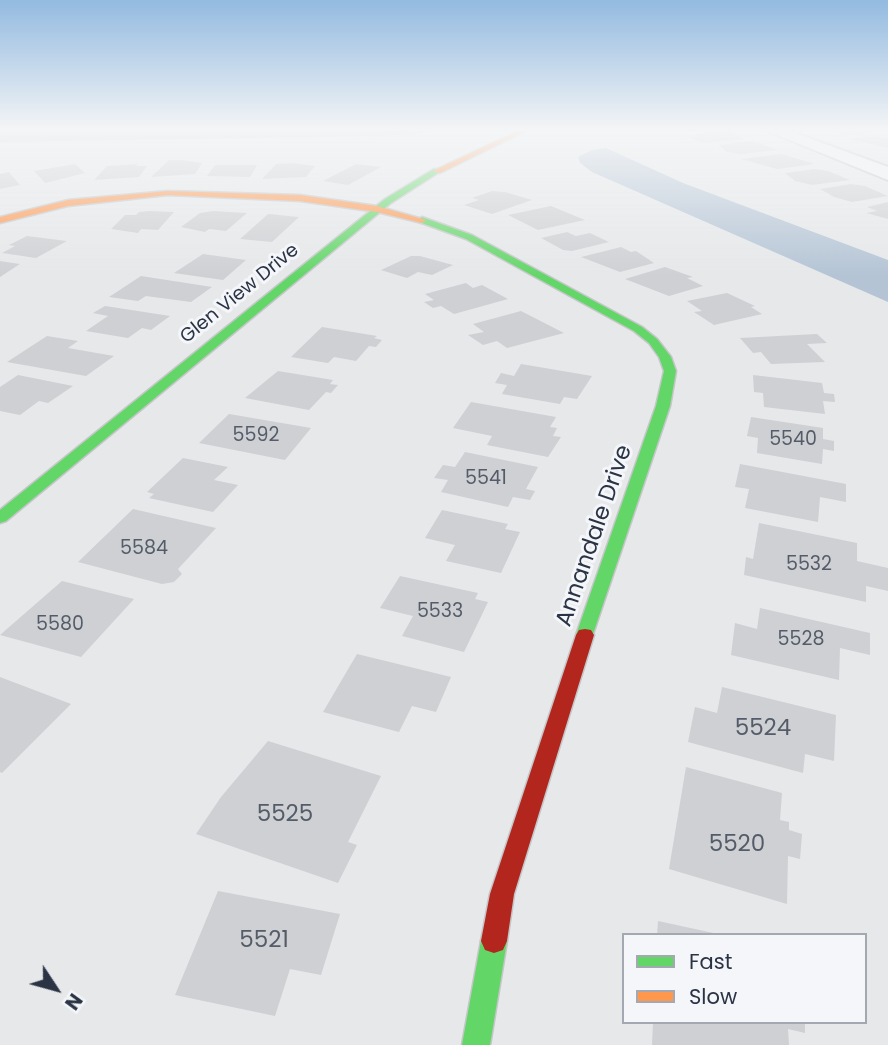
<!DOCTYPE html>
<style>
body{margin:0}
#map{position:relative;width:888px;height:1045px;overflow:hidden;background:#e6e8ea;font-family:Poppins,sans-serif}
canvas{display:block}
.legend{position:absolute;left:622px;top:933px;width:245px;height:91px;box-sizing:border-box;background:#f4f6f9;border:2px solid #a4a8b1;margin:0;padding:9px 12px;list-style:none;font-size:21px;color:#2b3445}
.legend li{display:flex;align-items:center;gap:14px;height:35px}
.legend b{width:35px;border:2px solid #a4a8b1}
.north{position:absolute;left:21px;top:954px;width:70px;height:70px;-webkit-text-stroke:5px #f4f6f9;paint-order:stroke;rotate:126deg;font-size:19px;font-weight:700;line-height:28px;text-align:center;color:#2b3445}
.north::after{content:'';display:block;margin:auto;width:24px;height:32px;background:#2b3445;clip-path:polygon(50% 0,100% 100%,50% 72%,0 100%)}
</style>
<div id="map">
<canvas width="888" height="1045"></canvas>
<ul class="legend">
<li><b style="height:9px;background:#63d668"></b>Fast</li>
<li><b style="height:9px;background:#ff974d"></b>Slow</li>
</ul>
<div class="north">N</div>
</div>
<script>
const context = document.querySelector('canvas').getContext('2d');
context.lineJoin = 'round';
function paint(path, color) {
  context.fillStyle = color;
  context.fill(path, 'evenodd');
}
function shape(rows) {
  const path = new Path2D();
  for (const r of rows) {
    path.moveTo(r[0], r[1]);
    for (let i = 2; i < r.length; i += 2) path.lineTo(r[i], r[i + 1]);
  }
  return path;
}
function stroke(path, color, width, dash) {
  context.strokeStyle = color;
  context.lineWidth = width;
  context.lineCap = dash ? 'butt' : 'round';
  context.setLineDash(dash || []);
  context.stroke(path);
}
function write(font, color, halo, rows, align = 'center') {
  context.font = font + ' Poppins,sans-serif';
  context.lineWidth = 6;
  context.setLineDash([]);
  context.textBaseline = 'middle';
  context.strokeStyle = halo;
  context.fillStyle = color;
  for (const [text, x, y, turn = 0] of rows) {
    context.save();
    context.translate(x, y);
    context.rotate((+turn || 0) * Math.PI / 180);
    context.textAlign = isNaN(turn) ? turn : align;
    if (halo) context.strokeText(text, 0, 0);
    context.fillText(text, 0, 0);
    context.restore();
  }
}
const water = shape([
 [0,130,435,130,419,134,383,136,0,142],
 [606,148,683,183,888,260,888,302,592,172,580,163,578,157,592,150]
]);
const building = shape([
 [717,130,728,130,745,139,703,143,686,136],
 [831,130,868,130,875,132,848,136],
 [873,136,888,138,888,148,848,139],
 [748,141,760,143,778,150,741,154,727,152,719,145],
 [782,154,815,164,777,169,741,159],
 [169,160,182,160,202,163,195,174,151,177],
 [292,163,315,166,306,177,262,179,276,164],
 [75,164,85,173,45,183,34,171],
 [138,164,136,166,147,166,139,177,94,180,107,166],
 [356,164,381,167,348,185,323,181],
 [215,165,257,165,250,177,207,176],
 [815,169,828,171,850,180,812,185,795,181,785,173],
 [9,172,20,185,0,189,0,174],
 [851,184,865,186,888,196,852,202,834,197,820,189],
 [492,191,505,192,532,200,492,214,464,205,479,200,472,198],
 [888,202,888,219,866,213,877,211,867,207],
 [551,206,585,220,538,230,508,215],
 [213,211,247,213,226,231,209,229,205,232,181,227,200,213],
 [139,212,149,211,174,212,158,230,141,229,138,233,111,229,125,215,136,215],
 [268,214,299,217,272,242,240,239],
 [567,232,576,236,590,233,609,242,572,251,563,250,541,238],
 [27,236,67,241,36,258,2,253,15,246,9,245],
 [621,247,631,252,636,251,654,263,620,272,581,257],
 [203,254,246,260,223,280,174,273],
 [411,256,420,256,453,265,432,275,418,272,407,278,381,270],
 [0,261,20,264,0,277],
 [665,267,693,277,687,278,703,286,669,296,625,279],
 [141,276,212,287,191,302,146,296,138,301,109,297],
 [466,283,473,288,482,285,508,299,454,314,441,306,433,308,424,302,434,300,425,294],
 [727,293,755,306,751,307,762,314,714,325,694,312,702,311,687,301],
 [105,306,170,316,151,330,142,328,128,338,86,331,108,316,93,313],
 [521,311,564,333,507,348,497,341,483,345,468,335,484,332,473,324],
 [322,327,377,336,374,338,382,340,376,347,369,346,356,361,334,357,328,363,291,357],
 [817,334,827,343,807,344,825,362,771,364,761,352,753,353,740,338],
 [47,336,78,341,68,348,114,356,86,376,7,362],
 [521,364,592,376,577,399,564,397,560,404,502,394,507,385,495,383,501,373,514,376],
 [278,371,333,380,330,384,338,385,331,393,326,392,309,410,245,398],
 [18,375,73,386,48,403,39,401,20,415,0,411,0,387],
 [753,375,822,383,824,393,834,394,835,402,823,401,825,414,764,407,763,393,754,392],
 [471,402,556,417,550,427,557,428,553,436,561,437,548,457,487,445,492,436,453,428],
 [229,414,311,428,285,460,199,443],
 [751,417,823,428,823,439,834,441,834,451,823,449,822,464,757,453,758,438,747,436],
 [465,452,538,467,526,489,535,491,530,500,513,497,508,507,441,492,448,480,434,478,443,465,455,467],
 [183,458,228,467,214,480,238,485,213,512,149,498,154,494,147,492],
 [740,464,846,484,846,502,820,497,818,522,745,508,749,489,735,487],
 [133,509,216,528,178,569,182,574,174,582,162,584,78,562],
 [442,510,508,524,505,529,520,532,501,573,446,561,455,545,425,538],
 [759,523,857,543,857,561,888,568,888,591,866,586,866,602,744,575,746,557,753,559],
 [400,576,478,593,475,599,488,602,464,652,402,636,413,616,380,608],
 [62,581,134,599,81,657,0,635],
 [760,608,870,633,870,655,840,648,839,680,731,655,735,623,757,629],
 [357,654,451,677,436,712,412,706,399,732,323,712],
 [0,677,71,704,2,773,0,772],
 [722,687,836,715,834,761,805,754,803,773,688,742,695,707,717,713],
 [268,741,381,776,348,842,357,845,338,883,196,834,221,797],
 [686,767,782,793,780,820,789,822,789,830,802,834,800,859,788,856,787,904,669,869],
 [218,891,340,914,321,975,290,969,275,1016,175,995],
 [658,921,718,934,717,935,657,935],
 [653,1022,805,1022,805,1033,788,1029,789,1045,652,1045]
]);
const street = shape([
 [765,130,787,130,888,167,888,180,765,130]
]);
const fast = shape([
 [434,169,441,171,391,203,6,521,0,523,0,510,385,199,434,169],
 [422,217,472,235,642,327,657,339,671,357,676,371,670,406,591,640,585,641,579,640,576,635,656,406,664,371,659,357,649,343,634,331,466,239,419,222,418,220,422,217],
 [494,929,503,932,507,941,490,1045,462,1045,481,941,485,932,494,929]
]);
const slow = shape([
 [520,130,528,130,440,173,433,171,520,130],
 [168,191,300,195,377,206,426,220,422,223,377,212,300,201,168,195,68,206,0,223,0,217,68,200,168,191]
]);
const jam = shape([
 [585,629,591,630,594,635,514,894,507,941,503,950,494,953,485,950,481,941,490,894,576,635,579,630,585,629]
]);
const farStreetnames = [
 ["Glen View Drive",240,294,-39]
];
const numberNames = [
 ["5592",256,436],
 ["5540",793,440],
 ["5541",486,479],
 ["5584",144,549],
 ["5532",809,565],
 ["5533",440,612],
 ["5580",60,625],
 ["5528",801,640]
];
const streetNames = [
 ["Annandale Drive",595,536,-71]
];
const nearNumbernames = [
 ["5524",763,729],
 ["5525",285,815],
 ["5520",737,845],
 ["5521",264,941]
];
paint(water, '#b4c4d5');
paint(building, '#ced0d3');
stroke(street, '#c4c6c8', 4);
stroke(fast, '#c4c6c8', 3);
stroke(slow, '#c4c6c8', 3);
stroke(jam, '#c4c6c8', 3);
paint(street, '#f5f6f7');
paint(fast, '#63d668');
paint(slow, '#ff974d');
paint(jam, '#b3261e');
const sky = context.createLinearGradient(0, 0, 0, 276);
sky.addColorStop(0, '#93bae0');
sky.addColorStop(0.47, '#f4f5f6');
sky.addColorStop(1, '#f4f5f600');
context.fillStyle = sky;
context.fillRect(0, 0, 888, 276);
write('19px', '#2b3445', '#f4f6f9', farStreetnames);
write('19px', '#545c69', null, numberNames);
write('23px', '#2b3445', '#f4f6f9', streetNames);
write('23px', '#545c69', null, nearNumbernames);
</script>
